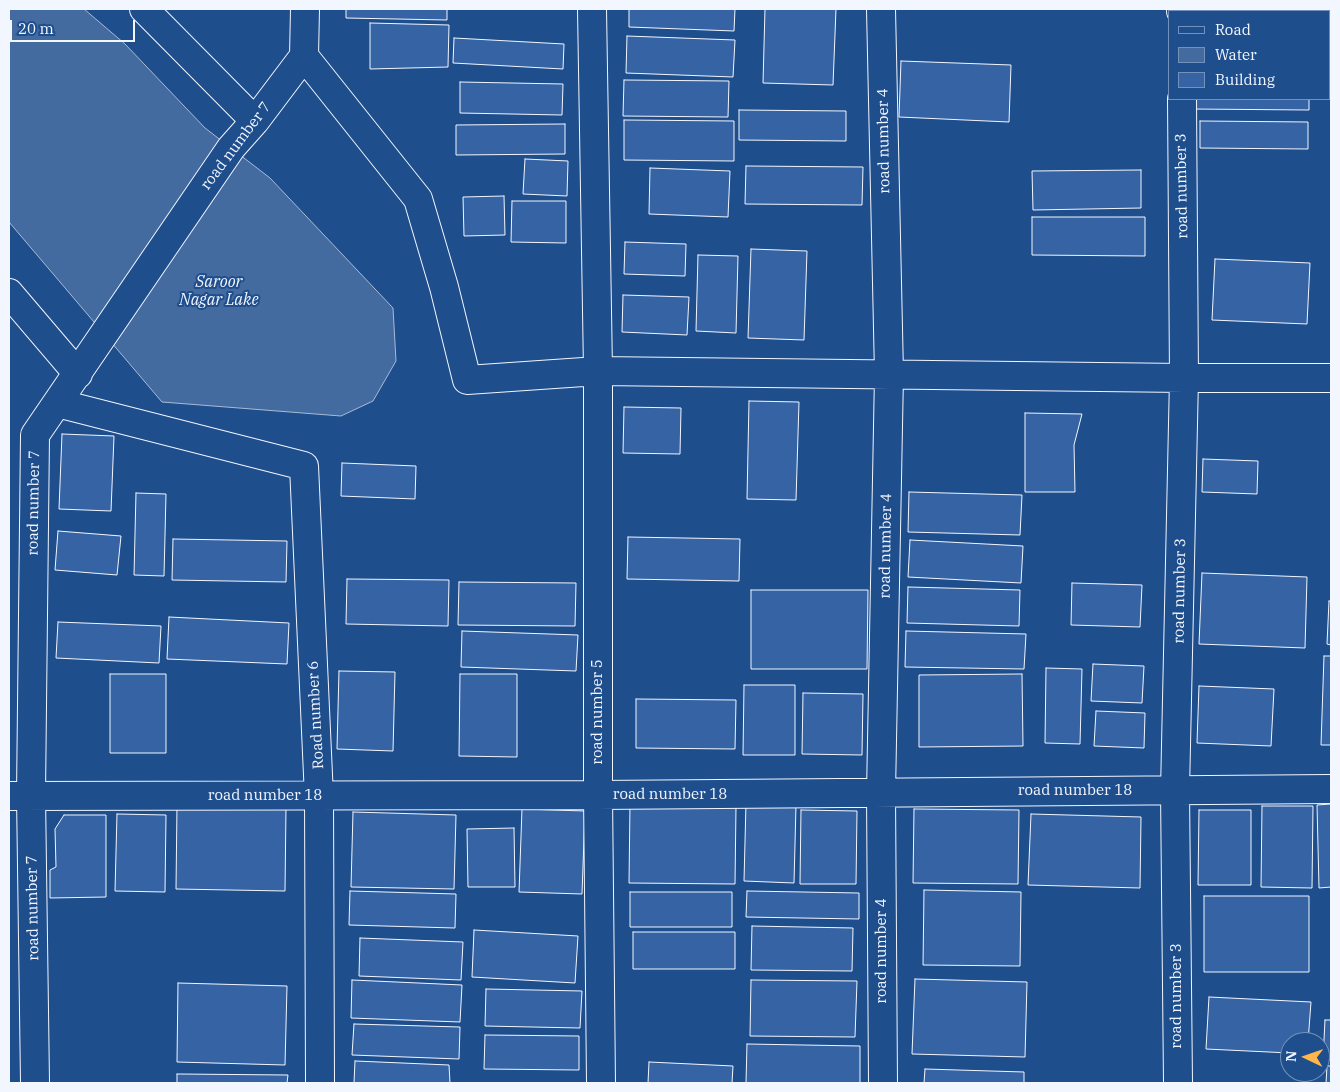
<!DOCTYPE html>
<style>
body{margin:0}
#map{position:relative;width:1340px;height:1092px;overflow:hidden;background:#1f4e8c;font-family:"IBM Plex Serif",serif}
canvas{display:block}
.frame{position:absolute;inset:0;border:10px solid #f2f6ff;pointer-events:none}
.legend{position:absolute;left:1168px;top:10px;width:162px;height:90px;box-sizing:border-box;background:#1f4e8c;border:1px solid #7391ba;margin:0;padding:6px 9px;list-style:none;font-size:15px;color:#f2f6ff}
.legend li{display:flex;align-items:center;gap:10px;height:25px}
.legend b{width:25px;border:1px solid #7391ba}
.north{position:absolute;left:1280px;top:1032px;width:50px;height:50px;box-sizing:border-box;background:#1f4e8c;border:1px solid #7391ba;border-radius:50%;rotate:273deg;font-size:14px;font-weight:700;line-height:20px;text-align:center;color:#f2f6ff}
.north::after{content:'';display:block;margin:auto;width:18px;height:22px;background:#ffb74d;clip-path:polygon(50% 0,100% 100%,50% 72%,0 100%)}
.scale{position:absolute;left:10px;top:20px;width:125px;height:22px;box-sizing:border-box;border:2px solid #f2f6ff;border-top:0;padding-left:6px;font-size:15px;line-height:18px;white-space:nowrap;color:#f2f6ff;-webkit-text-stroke:4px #1f4e8c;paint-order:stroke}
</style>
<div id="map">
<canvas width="1340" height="1092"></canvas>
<div class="frame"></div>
<ul class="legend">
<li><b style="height:6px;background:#1f4e8c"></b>Road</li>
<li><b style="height:14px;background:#446ba0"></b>Water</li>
<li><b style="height:14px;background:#3563a3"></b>Building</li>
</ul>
<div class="north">N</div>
<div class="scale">20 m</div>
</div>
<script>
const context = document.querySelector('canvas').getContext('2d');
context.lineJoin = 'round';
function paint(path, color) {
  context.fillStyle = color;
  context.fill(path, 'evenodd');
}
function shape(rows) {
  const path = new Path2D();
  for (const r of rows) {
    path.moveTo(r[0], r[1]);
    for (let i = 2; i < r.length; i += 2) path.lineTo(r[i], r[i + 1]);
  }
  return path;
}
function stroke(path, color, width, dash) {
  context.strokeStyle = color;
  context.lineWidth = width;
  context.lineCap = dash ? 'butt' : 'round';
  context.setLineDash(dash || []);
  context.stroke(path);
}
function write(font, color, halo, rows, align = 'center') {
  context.font = font + ' "IBM Plex Serif",serif';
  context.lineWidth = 4;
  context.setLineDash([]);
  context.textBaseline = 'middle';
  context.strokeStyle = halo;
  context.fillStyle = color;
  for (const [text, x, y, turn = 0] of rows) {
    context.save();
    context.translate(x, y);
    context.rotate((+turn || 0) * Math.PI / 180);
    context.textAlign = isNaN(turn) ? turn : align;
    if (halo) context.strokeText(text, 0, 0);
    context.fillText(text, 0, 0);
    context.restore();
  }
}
const water = shape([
 [9,9,84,9,125,44,205,128,270,178,393,308,396,361,373,401,341,416,162,402,9,222,9,9]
]);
const building = shape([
 [346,9,447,9,447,20,346,18,346,9],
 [629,9,735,9,734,31,629,27,629,9],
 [765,9,836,9,833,85,763,83,765,9],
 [370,23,449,25,448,67,370,69,370,23],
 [627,36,735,40,733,77,626,73,627,36],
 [454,38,564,44,563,69,453,63,454,38],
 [901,61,1011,65,1009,122,899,117,901,61],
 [1329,73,1331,73,1331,94,1329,94,1329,73],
 [624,80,729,81,728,117,623,116,624,80],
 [460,82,563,84,562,115,460,113,460,82],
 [1192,99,1309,99,1309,110,1192,109,1192,99],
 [739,110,846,111,846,141,739,140,739,110],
 [624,120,734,121,734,161,624,160,624,120],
 [1200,121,1308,122,1308,149,1200,148,1200,121],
 [565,124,565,154,456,155,456,125,565,124],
 [525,159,568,161,567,196,523,194,525,159],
 [746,166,863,167,862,205,745,204,746,166],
 [650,168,730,171,728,217,649,214,650,168],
 [1141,170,1141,208,1033,210,1032,171,1141,170],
 [504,196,505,235,464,236,463,197,504,196],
 [512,201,566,201,566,243,511,242,512,201],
 [1032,217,1145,217,1145,256,1032,255,1032,217],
 [625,242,686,244,685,276,624,274,625,242],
 [751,249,807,251,804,340,748,338,751,249],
 [698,255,738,256,736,333,696,331,698,255],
 [1215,259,1310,263,1307,324,1212,320,1215,259],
 [623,295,689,297,687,335,622,332,623,295],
 [749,401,799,402,796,500,747,499,749,401],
 [624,407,681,408,680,454,623,453,624,407],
 [1025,413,1082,414,1074,445,1075,492,1025,492,1025,413],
 [62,434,114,436,111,511,59,509,62,434],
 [1203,459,1258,461,1257,494,1202,492,1203,459],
 [342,463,416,466,415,499,341,496,342,463],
 [909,492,1022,495,1020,535,908,532,909,492],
 [136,493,166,494,164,576,134,575,136,493],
 [58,531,121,536,117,575,55,570,58,531],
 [628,537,740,539,739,581,627,579,628,537],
 [173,539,287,541,286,582,172,580,173,539],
 [910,540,1023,546,1021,583,908,577,910,540],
 [1202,573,1307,577,1305,648,1199,644,1202,573],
 [347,579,449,580,448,626,346,624,347,579],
 [459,582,576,583,575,626,458,625,459,582],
 [1072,583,1142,585,1140,627,1071,625,1072,583],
 [908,587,1020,590,1019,626,907,623,908,587],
 [751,590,868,590,867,669,751,669,751,590],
 [1329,601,1331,601,1331,645,1327,644,1329,601],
 [169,617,289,623,287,664,167,659,169,617],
 [58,622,161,626,159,663,56,658,58,622],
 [462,631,578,635,576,671,461,667,462,631],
 [906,631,1026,634,1024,669,905,667,906,631],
 [1324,656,1331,656,1331,745,1321,745,1324,656],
 [1093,664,1144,666,1142,703,1091,701,1093,664],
 [1046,668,1082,669,1080,744,1045,743,1046,668],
 [339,671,395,672,393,751,337,749,339,671],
 [110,674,166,674,166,753,110,753,110,674],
 [460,674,517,674,517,757,459,756,460,674],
 [1022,674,1023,746,919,747,919,675,1022,674],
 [744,685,795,685,795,755,743,755,744,685],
 [1199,686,1274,689,1271,746,1197,743,1199,686],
 [803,693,863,694,862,755,802,754,803,693],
 [636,699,736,700,735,749,636,748,636,699],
 [1096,711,1145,713,1144,748,1094,746,1096,711],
 [746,803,796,805,794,883,744,881,746,803],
 [630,804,736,806,735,884,629,883,630,804],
 [1331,804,1331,887,1319,888,1317,805,1331,804],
 [177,805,286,807,285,891,176,889,177,805],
 [1262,806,1313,806,1312,888,1261,887,1262,806],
 [522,809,585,811,582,894,519,892,522,809],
 [914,809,1019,810,1018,884,913,883,914,809],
 [801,810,857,811,856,884,800,884,801,810],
 [1199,810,1251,810,1251,885,1198,885,1199,810],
 [353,812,456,815,454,889,351,887,353,812],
 [117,814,166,815,165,892,115,891,117,814],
 [1031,814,1141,817,1140,888,1028,885,1031,814],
 [64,815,106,815,106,897,50,898,50,870,56,867,55,829,64,815],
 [514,828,515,887,468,887,467,829,514,828],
 [924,890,1021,892,1020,966,923,965,924,890],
 [350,891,456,894,455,928,349,925,350,891],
 [747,891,859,893,859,919,746,917,747,891],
 [630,892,732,892,732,927,630,927,630,892],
 [1204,896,1309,896,1309,972,1204,972,1204,896],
 [752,926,853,928,852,971,751,970,752,926],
 [474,930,578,936,575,983,472,977,474,930],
 [633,932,735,932,735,969,633,969,633,932],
 [360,938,463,942,461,980,359,976,360,938],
 [915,979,1027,982,1025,1057,912,1054,915,979],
 [352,980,462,985,460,1022,351,1018,352,980],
 [751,980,857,981,855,1037,750,1036,751,980],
 [178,983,287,986,285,1065,177,1062,178,983],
 [486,989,582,991,580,1028,485,1026,486,989],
 [1209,997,1311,1002,1308,1042,1290,1042,1290,1053,1206,1049,1209,997],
 [1325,1020,1331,1020,1331,1060,1323,1060,1325,1020],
 [354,1024,460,1027,459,1059,352,1055,354,1024],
 [485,1035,579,1036,579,1070,484,1069,485,1035],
 [747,1044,860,1046,860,1083,746,1083,747,1044],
 [355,1061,449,1065,450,1083,354,1083,355,1061],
 [649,1062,733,1066,732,1083,648,1083,649,1062],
 [1327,1066,1331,1066,1331,1083,1326,1083,1327,1066],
 [925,1069,1024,1072,1024,1083,924,1083,925,1069],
 [177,1074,288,1075,287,1083,177,1083,177,1074]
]);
const minor = shape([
 [144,9,255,121],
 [592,9,598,371,598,795,601,1083],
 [881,9,889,374,881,793,883,1083],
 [1181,9,1181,11],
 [304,56,418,199,444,287,467,380,598,371,1184,378,1331,378],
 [9,293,78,374],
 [57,403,304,466,319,797,320,1083],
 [9,796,598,795,1331,789],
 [35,1083,31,795,35,435,231,148,255,121,304,56,305,9],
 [1178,1083,1175,791,1184,378,1182,99]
]);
const streetNames = [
 ["road number 4",884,141,-91],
 ["road number 7",236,146,-53],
 ["road number 3",1182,186,-91],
 ["road number 7",34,503,-89],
 ["road number 4",886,546,-89],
 ["road number 3",1180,591,-89],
 ["road number 5",598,712,-90],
 ["Road number 6",316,715,-93],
 ["road number 18",1075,791],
 ["road number 18",670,795],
 ["road number 18",265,796],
 ["road number 7",33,908,-91],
 ["road number 4",882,951,-90],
 ["road number 3",1177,996,-90]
];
const waterNames = [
 ["Saroor",219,282],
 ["Nagar Lake",219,300]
];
paint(water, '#446ba0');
stroke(water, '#a8bbd7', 1);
paint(building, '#3563a3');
stroke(building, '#f2f6ff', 1);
stroke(minor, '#f2f6ff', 30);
stroke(minor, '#1f4e8c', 28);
write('15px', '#f2f6ff', '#1f4e8c', streetNames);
write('italic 16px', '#f2f6ff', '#1f4e8c', waterNames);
</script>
